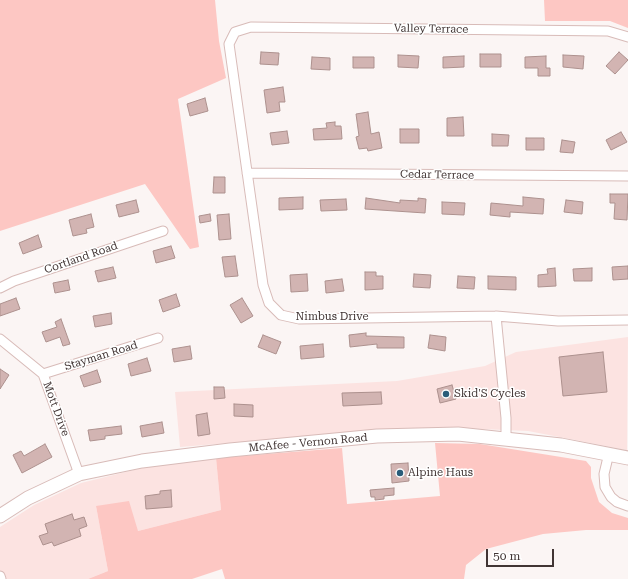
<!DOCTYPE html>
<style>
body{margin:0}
#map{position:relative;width:628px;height:579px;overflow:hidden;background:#fbf5f4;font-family:"Roboto Serif",serif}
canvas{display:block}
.scale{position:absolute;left:486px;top:549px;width:68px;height:18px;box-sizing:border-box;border:2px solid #413534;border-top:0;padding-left:5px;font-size:12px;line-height:14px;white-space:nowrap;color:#413534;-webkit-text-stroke:3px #fff;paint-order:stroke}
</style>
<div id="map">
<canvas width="628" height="579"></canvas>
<div class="scale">50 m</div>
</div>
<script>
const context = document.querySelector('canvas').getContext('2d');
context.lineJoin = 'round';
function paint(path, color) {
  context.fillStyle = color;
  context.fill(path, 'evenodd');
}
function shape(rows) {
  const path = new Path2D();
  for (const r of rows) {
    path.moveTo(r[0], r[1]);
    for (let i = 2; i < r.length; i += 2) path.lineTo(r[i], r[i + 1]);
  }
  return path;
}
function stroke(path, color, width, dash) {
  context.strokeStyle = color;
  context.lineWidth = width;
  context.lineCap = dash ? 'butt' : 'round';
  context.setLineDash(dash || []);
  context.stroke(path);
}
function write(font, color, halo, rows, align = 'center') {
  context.font = font + ' "Roboto Serif",serif';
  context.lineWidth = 3;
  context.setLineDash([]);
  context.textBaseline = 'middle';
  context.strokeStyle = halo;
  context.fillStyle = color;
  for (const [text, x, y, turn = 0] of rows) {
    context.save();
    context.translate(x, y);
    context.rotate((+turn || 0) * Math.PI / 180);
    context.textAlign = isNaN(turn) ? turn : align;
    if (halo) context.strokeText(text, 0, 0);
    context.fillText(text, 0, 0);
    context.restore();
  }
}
const built = shape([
 [628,337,627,450,528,431,457,428,414,428,180,447,175,392,397,381,485,366,516,352],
 [216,458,221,510,138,531,96,506,108,571,88,579,0,579,0,527,34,505,81,483,142,468]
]);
const green = shape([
 [0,0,215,0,219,41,226,78,178,99,199,247,190,249,145,184,0,231],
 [544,0,628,0,628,28,610,21,545,21],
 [435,443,480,444,586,461,591,467,591,478,599,502,612,513,628,518,628,530,586,530,543,534,486,549,466,565,464,579,225,579,222,569,192,579,88,579,108,571,96,506,129,501,138,531,221,510,216,458,342,448,347,504,440,496]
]);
const building = shape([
 [261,52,279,53,278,65,260,64,261,52],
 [619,52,628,60,615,74,606,66,619,52],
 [480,54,501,54,501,67,480,67,480,54],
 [398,55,419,56,418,68,398,67,398,55],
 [563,55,584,56,583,69,563,67,563,55],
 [464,56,464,67,443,68,443,57,464,56],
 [546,56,546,68,550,68,550,76,538,76,538,68,525,68,525,57,546,56],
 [312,57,330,58,330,70,311,69,312,57],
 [353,57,374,57,374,68,353,68,353,57],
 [283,87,285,102,279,102,280,111,267,113,264,90,283,87],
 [205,98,208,111,190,116,187,104,205,98],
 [368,112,371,134,379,132,382,148,368,151,367,148,359,149,356,137,359,136,356,114,368,112],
 [463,117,464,136,447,136,447,118,463,117],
 [335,122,335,126,341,126,342,139,314,140,313,129,327,128,326,123,335,122],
 [400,129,419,129,419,143,400,143,400,129],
 [287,131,289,143,272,145,270,133,287,131],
 [621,132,627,142,611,150,606,140,621,132],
 [492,134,509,135,508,146,492,146,492,134],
 [526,138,544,138,544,150,526,150,526,138],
 [562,140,575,142,573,153,560,152,562,140],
 [214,177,225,177,225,193,213,193,214,177],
 [610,194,628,194,627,220,614,219,615,203,610,203,610,194],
 [303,197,303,209,279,210,279,198,303,197],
 [523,197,544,199,543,214,510,212,510,217,490,215,491,203,523,206,523,197],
 [366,198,400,203,400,200,418,201,418,198,426,199,425,213,365,209,366,198],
 [346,199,347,210,321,211,320,200,346,199],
 [136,200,139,212,119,217,116,205,136,200],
 [566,200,583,202,582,214,564,212,566,200],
 [442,202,465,203,464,215,442,214,442,202],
 [91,214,94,227,86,229,87,233,73,236,69,220,91,214],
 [210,214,211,221,200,223,199,216,210,214],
 [229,214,231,239,219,240,217,215,229,214],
 [38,235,42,247,23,254,19,243,38,235],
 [171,246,175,258,156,263,153,251,171,246],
 [235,256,238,276,225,277,222,257,235,256],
 [628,266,628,279,613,280,612,267,628,266],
 [113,267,116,278,98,282,95,271,113,267],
 [555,268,556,286,538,287,538,275,548,274,547,269,555,268],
 [592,268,592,281,574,281,573,269,592,268],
 [365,272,376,272,376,276,383,276,383,289,365,290,365,272],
 [307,274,308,291,291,292,290,275,307,274],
 [414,274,431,275,430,288,413,287,414,274],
 [458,276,475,277,474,289,457,288,458,276],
 [488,276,516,277,516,290,488,289,488,276],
 [342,279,344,291,326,293,325,281,342,279],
 [68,280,70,290,55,293,53,283,68,280],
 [176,294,180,306,163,312,159,300,176,294],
 [16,298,20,309,0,316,0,304,16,298],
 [242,298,253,316,241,323,230,305,242,298],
 [111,313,112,324,95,327,93,316,111,313],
 [61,319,70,344,63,346,60,337,46,342,42,332,57,327,55,322,61,319],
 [366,333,366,336,404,337,404,348,377,348,377,344,350,347,349,335,366,333],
 [263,335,281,342,276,354,258,347,263,335],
 [430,335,446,337,445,351,428,348,430,335],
 [323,344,324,357,301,359,300,346,323,344],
 [190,346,192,359,174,362,172,349,190,346],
 [603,352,607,392,563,396,559,357,603,352],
 [147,358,151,371,131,376,128,364,147,358],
 [0,369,9,375,0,389,0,369],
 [97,370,101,382,84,387,80,376,97,370],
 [452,385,456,399,440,403,437,389,452,385],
 [214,387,224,387,225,398,214,399,214,387],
 [381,392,382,404,343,406,342,393,381,392],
 [234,404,253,405,253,417,234,416,234,404],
 [207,413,210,434,198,436,196,415,207,413],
 [162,422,164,433,142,437,140,426,162,422],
 [121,426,122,434,105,436,105,439,90,441,88,430,121,426],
 [45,444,52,457,22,473,13,455,21,451,24,456,45,444],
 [408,463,409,481,392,483,391,464,408,463],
 [394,488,394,495,384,496,384,499,375,500,375,497,371,497,370,490,394,488],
 [171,490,172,507,146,509,145,496,160,494,160,491,171,490],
 [72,514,74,520,84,517,87,526,79,529,81,536,54,546,52,542,43,545,39,536,48,533,45,524,72,514]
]);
const minor = shape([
 [628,37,608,31,251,27,235,32,229,44,263,285,269,303,281,315,299,319,496,316,558,321,628,320],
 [247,173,628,176],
 [0,288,14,281,163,231],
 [496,316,506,418,506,438],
 [0,339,43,374,79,474],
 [43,374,158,338],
 [609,453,604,474,605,487,611,497,617,502,628,506],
 [0,576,1,579]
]);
const secondary = shape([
 [0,516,28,498,79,474,142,461,230,450,377,436,458,434,561,445,628,458]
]);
const markers = [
 [446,394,4,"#295c79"],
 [400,473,4,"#295c79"]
];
const streetNames = [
 ["Valley Terrace",431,29,1],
 ["Cedar Terrace",437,175,1],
 ["Cortland Road",81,258,-19],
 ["Nimbus Drive",332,317],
 ["Stayman Road",101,356,-17],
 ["Mott Drive",56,409,70],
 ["McAfee - Vernon Road",308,443,-5]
];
const poiNames = [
 ["Skid'S Cycles",454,394],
 ["Alpine Haus",408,473]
];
paint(built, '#fce3e1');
paint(green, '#fdc7c3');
paint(building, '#d2b4b2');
stroke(building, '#ad918e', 1);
stroke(minor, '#d8bbb8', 11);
stroke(secondary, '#d8bbb8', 15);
stroke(minor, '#fff', 9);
stroke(secondary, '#fff', 13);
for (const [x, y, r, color] of markers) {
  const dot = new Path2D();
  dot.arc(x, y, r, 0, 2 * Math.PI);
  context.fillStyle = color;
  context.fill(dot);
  stroke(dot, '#fff', 1.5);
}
write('11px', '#413534', '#fff', streetNames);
write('11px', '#413534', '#fff', poiNames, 'left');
</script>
